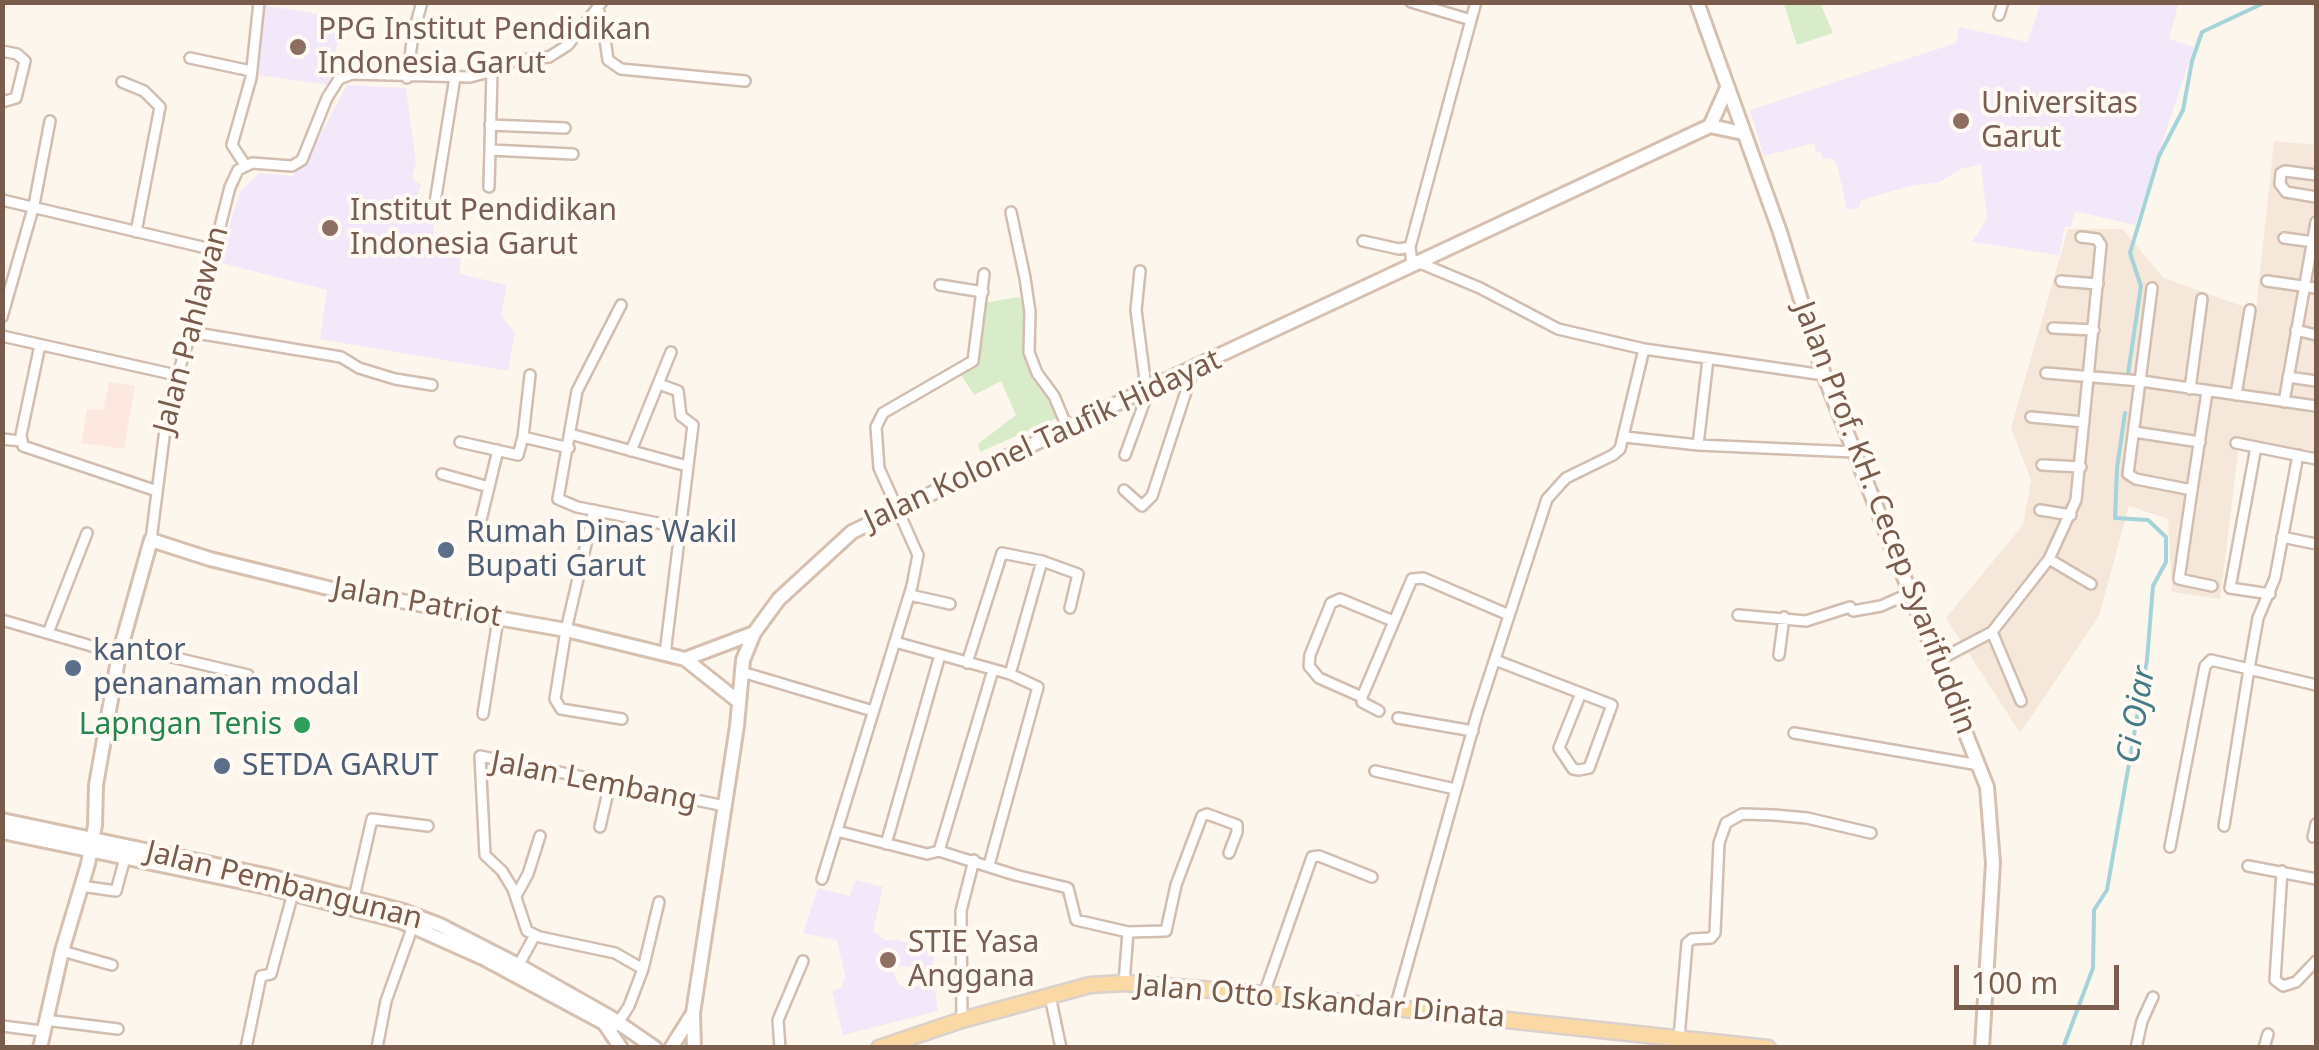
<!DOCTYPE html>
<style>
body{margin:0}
#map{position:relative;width:2319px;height:1050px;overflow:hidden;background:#fdf6ec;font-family:"Noto Sans",sans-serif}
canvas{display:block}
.frame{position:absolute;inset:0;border:5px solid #7a5c4d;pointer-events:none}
.scale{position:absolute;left:1954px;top:965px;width:165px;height:45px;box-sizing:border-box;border:5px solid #7a5c4d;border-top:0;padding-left:12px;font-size:30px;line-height:35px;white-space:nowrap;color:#7a5c4d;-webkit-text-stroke:8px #fffaf3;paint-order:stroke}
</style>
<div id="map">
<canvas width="2319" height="1050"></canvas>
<div class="frame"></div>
<div class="scale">100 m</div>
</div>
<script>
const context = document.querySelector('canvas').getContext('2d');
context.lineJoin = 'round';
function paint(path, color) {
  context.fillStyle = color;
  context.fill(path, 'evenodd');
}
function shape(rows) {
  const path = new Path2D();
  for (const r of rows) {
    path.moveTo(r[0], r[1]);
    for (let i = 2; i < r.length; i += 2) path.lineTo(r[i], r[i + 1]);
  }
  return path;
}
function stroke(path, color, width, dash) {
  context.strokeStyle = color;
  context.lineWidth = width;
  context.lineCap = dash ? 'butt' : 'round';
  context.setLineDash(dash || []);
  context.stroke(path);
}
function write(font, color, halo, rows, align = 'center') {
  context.font = font + ' "Noto Sans",sans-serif';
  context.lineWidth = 8;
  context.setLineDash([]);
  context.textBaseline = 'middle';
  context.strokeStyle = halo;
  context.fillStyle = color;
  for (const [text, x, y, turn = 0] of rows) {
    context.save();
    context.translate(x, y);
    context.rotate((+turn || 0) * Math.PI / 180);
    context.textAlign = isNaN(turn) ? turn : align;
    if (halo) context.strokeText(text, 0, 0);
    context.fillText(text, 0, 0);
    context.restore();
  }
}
const residential = shape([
 [2274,141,2316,145,2316,460,2240,437,2220,599,2172,592,2168,519,2129,506,2099,616,2020,733,1946,618,2023,525,2031,480,2011,428,2068,229,2122,229,2164,278,2256,311]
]);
const commercial = shape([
 [109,382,135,386,124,449,81,443,87,409,103,410]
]);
const education = shape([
 [2041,3,2169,2,2178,5,2169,39,2194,47,2135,225,2075,211,2071,227,2065,226,2059,255,1972,242,1987,219,1981,164,1960,169,1940,182,1910,186,1861,200,1859,208,1847,210,1837,164,1831,158,1823,159,1821,151,1816,152,1814,143,1764,156,1750,110,1956,43,1959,27,2027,42],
 [262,5,343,18,329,85,256,75],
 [347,85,406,88,416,163,412,178,421,185,411,218,434,221,433,236,461,248,460,274,507,285,501,315,515,333,508,371,320,339,327,290,218,262,240,192,259,173,293,176,311,152],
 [856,880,883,887,873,931,884,940,897,940,935,953,931,971,904,966,893,969,898,984,906,988,934,982,938,1011,843,1035,832,991,843,987,842,979,846,979,837,940,803,933,818,888,850,896]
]);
const green = shape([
 [1820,3,1833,33,1797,45,1784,4],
 [1019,297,1030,312,1029,352,1054,396,1059,417,980,452,978,444,1016,415,1001,381,974,395,960,373,978,358,984,303]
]);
const stream = shape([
 [2128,374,2141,286,2130,253,2159,156,2183,110,2192,61,2202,32,2266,2],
 [2063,1048,2093,968,2094,910,2107,890,2147,660,2153,586,2166,562,2166,537,2148,520,2115,518,2117,468,2125,413]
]);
const minor = shape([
 [1411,2,1471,20,1410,247,1412,264],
 [598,9,603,25,608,60,621,69,745,81],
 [1999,15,2003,2],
 [1471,20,1476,2],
 [2,51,17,54,25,61,16,98,2,102],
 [190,58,251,71],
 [407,78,413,35,422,2],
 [122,82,144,91,160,107,136,232],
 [490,125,565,128],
 [490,150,573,154],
 [245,165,232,145,251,78,259,2],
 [2316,175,2285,171,2281,173,2280,184,2286,192,2316,197],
 [489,187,492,72],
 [2,200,215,250],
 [434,209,455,77],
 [1011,212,1025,278,1030,312,1029,352,1037,373,1054,396,1068,429],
 [2284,238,2314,242],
 [1363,241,1399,249,1410,247],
 [1420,263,1480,288,1558,329,1644,349,1824,375],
 [2061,281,2098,284],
 [2267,281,2316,288],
 [940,285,983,292],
 [2152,288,2128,474,2136,479,2192,490,2179,579,2212,586],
 [621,305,577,391,558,499,577,507,683,528],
 [2,317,34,205,50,121],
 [2053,328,2094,330],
 [2296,330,2316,335],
 [190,332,341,357,359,368,395,379,432,385],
 [2,336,176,375],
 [40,345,21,435,23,446,157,491],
 [2046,373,2141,381,2316,406],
 [530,375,523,437,569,448],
 [2288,377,2316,381],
 [659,384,678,391,681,416,693,425,665,654],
 [2190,389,2202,299],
 [2236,395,2250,310],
 [2284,402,2316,222],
 [2031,417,2084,422],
 [2134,432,2200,442],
 [570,434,687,466],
 [1625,437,1698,445,1854,452],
 [2,439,21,441],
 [460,442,518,455,523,437],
 [2236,443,2316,459],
 [1698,445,1708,359],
 [2256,447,2230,588,2270,594],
 [631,451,671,352],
 [1125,455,1147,395,1136,310,1140,271],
 [2298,455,2275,578,2258,618,2249,669,2316,685],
 [2042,465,2081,467],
 [442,474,489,487],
 [1124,490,1142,506,1152,496,1193,370],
 [2192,490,2207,392],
 [594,510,566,630,555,699,561,709,622,719],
 [2040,510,2071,515],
 [480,524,498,450],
 [2282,537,2316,544],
 [151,540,168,406,205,286,230,187,238,170,252,163,292,166,302,160,327,98,339,79,352,74,470,77,494,71,513,61,549,57,568,45,602,2],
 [2049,559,2091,584],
 [910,595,950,604],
 [1738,615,1806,621,1850,607,1853,611,1881,606,1910,593],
 [2,620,119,654],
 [1992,632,2021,701],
 [48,633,87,533],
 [895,642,1010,674,1038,687,989,865],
 [121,645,248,675],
 [1779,655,1784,617],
 [1495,660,1612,705,1589,768,1579,770,1573,769,1559,748,1581,693],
 [1937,661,1992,632,2049,559,2076,500,2101,245,2097,239,2081,237],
 [967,663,1002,553,1042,561,1078,574,1070,608],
 [742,672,873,711],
 [1010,674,1042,561],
 [1362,697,1319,678,1309,666,1310,655,1331,603,1340,599,1393,621],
 [1379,711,1362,702,1362,697,1412,579,1423,578,1509,615],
 [483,714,498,619],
 [1398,718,1473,731],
 [1794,733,1979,765],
 [1375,771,1455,789],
 [600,827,610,783],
 [837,831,927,854,939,851,1015,875,1068,888,1076,920,1128,932,1124,983],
 [2313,837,2316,824],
 [886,844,940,655],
 [2170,847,2205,666,2211,660,2249,669,2224,826],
 [939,851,993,670],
 [2248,866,2316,879],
 [2282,871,2275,980,2283,986,2296,982,2316,961],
 [822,879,912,586,918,555,879,468,876,427,883,413,973,361,984,274],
 [81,886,116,891,125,858],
 [516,896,528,874,540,836],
 [354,898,372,819,428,826],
 [1128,932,1166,931,1176,885,1202,816,1207,814,1237,825,1237,832,1229,853],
 [62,951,112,965],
 [517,968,535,935],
 [643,969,659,902],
 [1264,994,1312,857,1319,856,1372,877],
 [1050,996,1061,1048],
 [1395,1008,1477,714,1547,499,1566,478,1613,455,1620,449,1644,349],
 [45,1020,118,1029],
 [962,1020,961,911,974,860],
 [2,1026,42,1031],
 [616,1026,629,1006,643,969,615,953,540,937,527,931,513,889,502,871,485,855,480,756,725,806],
 [1679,1038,1687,943,1692,939,1711,938,1715,933,1719,843,1726,823,1742,814,1774,815,1807,818,1871,833],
 [246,1048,261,976,271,974,293,893],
 [377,1048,386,1001,414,923],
 [780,1048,778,1020,803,961],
 [2136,1048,2142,1021,2153,997],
 [2264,1048,2268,1034]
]);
const secondary = shape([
 [1697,2,1780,232,1824,375,1987,787,1993,863,1982,1048],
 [1710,126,1727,88],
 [1710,126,1743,133],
 [685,659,754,633],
 [2,820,269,876,403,911,440,925,518,965,610,1017,655,1048],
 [2,832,267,887,400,921,483,958,604,1023,621,1048],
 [40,1048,62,951,88,864,95,825,96,785,119,654,151,540,210,559,332,589,566,630,685,659,738,701],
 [671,1048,693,1013],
 [694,1048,693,1013,737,726,743,660,754,633,779,599,852,532,1147,389,1710,126]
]);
const primary = shape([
 [879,1048,962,1020,1090,985,1124,983,1264,994,1768,1048]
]);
const markers = [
 [298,47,10,"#8d6e63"],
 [1961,121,10,"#8d6e63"],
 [330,228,10,"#8d6e63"],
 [446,550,10,"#5c6f8a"],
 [73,668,10,"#5c6f8a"],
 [302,725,10,"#2e9e5b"],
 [222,766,10,"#5c6f8a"],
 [888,960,10,"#8d6e63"]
];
const educationNames = [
 ["PPG Institut Pendidikan",318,30],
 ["Indonesia Garut",318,64],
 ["Universitas",1981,104],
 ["Garut",1981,138],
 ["Institut Pendidikan",350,211],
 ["Indonesia Garut",350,245],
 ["STIE Yasa",908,943],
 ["Anggana",908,977]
];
const streetNames = [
 ["Jalan Pahlawan",192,330,-75],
 ["Jalan Kolonel Taufik Hidayat",1043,441,-25],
 ["Jalan Prof. KH. Cecep Syarifuddin",1884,518,69],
 ["Jalan Patriot",417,603,10],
 ["Jalan Lembang",594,782,11],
 ["Jalan Pembangunan",284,886,14],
 ["Jalan Otto Iskandar Dinata",1320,1002,5]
];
const serviceNames = [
 ["Rumah Dinas Wakil",466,533],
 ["Bupati Garut",466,567],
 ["kantor",93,651],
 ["penanaman modal",93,685],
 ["SETDA GARUT",242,766]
];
const leisureNames = [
 ["Lapngan Tenis",282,725]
];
const waterNames = [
 ["Ci Ojar",2137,715,-80]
];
paint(residential, '#f5e8da');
paint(commercial, '#fde8e0');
paint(education, '#f3e8fa');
paint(green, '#d8ecc9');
stroke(stream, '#a5d3da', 4);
stroke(minor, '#d1beb0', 14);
stroke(secondary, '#d6c0b0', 18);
stroke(primary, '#dad1cd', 19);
stroke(minor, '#fff', 9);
stroke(secondary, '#fff', 12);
stroke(primary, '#fbd9a5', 14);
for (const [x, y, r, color] of markers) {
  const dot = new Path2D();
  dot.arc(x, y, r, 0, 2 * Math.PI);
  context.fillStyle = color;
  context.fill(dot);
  stroke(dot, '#fffaf3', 4);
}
write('30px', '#785e54', '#fffaf3', educationNames, 'left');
write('30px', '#7a5c4d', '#fffaf3', streetNames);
write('30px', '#4e5e75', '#fffaf3', serviceNames, 'left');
write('30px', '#27864d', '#fffaf3', leisureNames, 'right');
write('italic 32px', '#437c86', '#fffaf3', waterNames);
</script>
